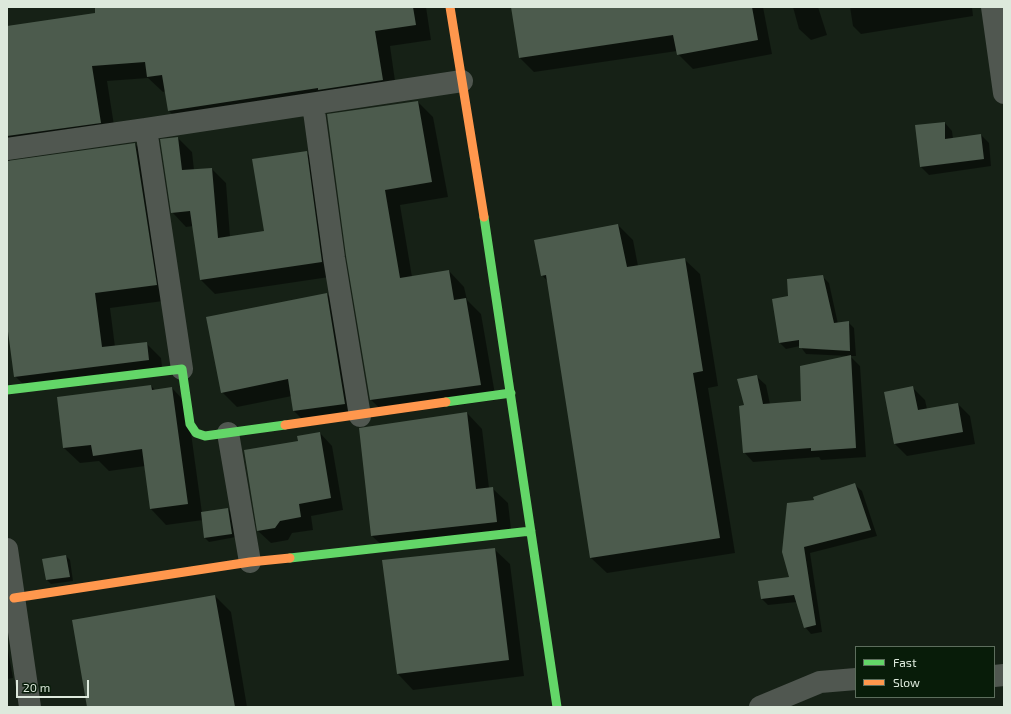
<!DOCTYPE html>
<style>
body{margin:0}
#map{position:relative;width:1011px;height:714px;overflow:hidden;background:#162116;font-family:"Exo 2",sans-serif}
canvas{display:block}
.frame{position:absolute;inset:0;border:8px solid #dde9dc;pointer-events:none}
.legend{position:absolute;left:855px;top:646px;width:140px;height:52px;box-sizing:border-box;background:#081c09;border:1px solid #5d6e5d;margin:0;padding:5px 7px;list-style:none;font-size:12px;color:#dde9dc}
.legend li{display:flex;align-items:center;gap:8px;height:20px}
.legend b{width:20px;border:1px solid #5d6e5d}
.scale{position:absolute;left:16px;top:680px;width:73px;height:18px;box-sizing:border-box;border:2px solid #dde9dc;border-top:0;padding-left:5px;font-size:12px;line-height:14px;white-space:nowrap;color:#dde9dc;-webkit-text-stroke:3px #081c09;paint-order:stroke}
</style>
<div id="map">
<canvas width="1011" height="714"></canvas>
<div class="frame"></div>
<ul class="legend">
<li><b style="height:5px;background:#63d668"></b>Fast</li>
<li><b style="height:5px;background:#ff974d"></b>Slow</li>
</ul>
<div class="scale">20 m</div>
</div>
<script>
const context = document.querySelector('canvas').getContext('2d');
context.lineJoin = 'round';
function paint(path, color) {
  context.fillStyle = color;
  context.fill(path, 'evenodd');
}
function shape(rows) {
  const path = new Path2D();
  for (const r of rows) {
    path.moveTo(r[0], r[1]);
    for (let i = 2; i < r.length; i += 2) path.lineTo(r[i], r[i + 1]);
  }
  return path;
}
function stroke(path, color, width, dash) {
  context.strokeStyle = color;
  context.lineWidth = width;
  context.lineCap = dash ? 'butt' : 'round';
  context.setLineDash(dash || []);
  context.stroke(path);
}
const shadow = shape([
 [116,7,426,7,431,40,390,46,397,95,184,126,169,111,166,91,163,92,148,78,107,81,116,138,10,159,10,162,135,144,150,159,171,300,110,308,115,347,146,343,161,358,163,375,30,391,15,376,7,316,7,27,96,14],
 [512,7,763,7,772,54,693,69,678,54,677,51,534,72,520,58],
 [793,7,818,7,827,35,811,40,799,29],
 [850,7,972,7,973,16,861,34,853,26],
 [418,102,433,117,448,197,400,205,412,277,449,271,464,287,467,300,481,314,496,400,387,415,371,400,347,256],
 [945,123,952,131,953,139,981,135,989,143,991,166,929,175,921,167],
 [178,138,192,152,194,170,212,169,226,183,230,237,265,232,306,152,320,166,336,276,215,294,201,280,193,226,186,227,172,212],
 [618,225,633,240,638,266,684,259,700,274,718,386,708,388,735,553,607,573,591,558,548,282,542,275],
 [823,277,829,283,838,324,848,322,854,328,856,356,850,356,860,366,866,457,821,460,819,457,753,462,744,452,745,406,756,376,766,385,770,404,802,402,849,356,806,354,800,346,786,349,780,343,789,297],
 [327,294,342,309,360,418,309,426,294,411,292,396,237,407,222,392],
 [151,386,155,390,172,388,187,404,202,513,228,509,232,513,236,537,209,542,205,538,203,520,166,525,151,509,145,466,109,471,99,461,80,463,64,448],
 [913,388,925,400,927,409,958,404,970,416,975,444,907,456,895,444,886,393],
 [467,413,482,429,489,488,492,488,508,503,512,538,388,551,372,536],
 [320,433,332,446,343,510,311,516,313,530,292,533,288,540,271,543,258,531,299,442],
 [855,485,862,491,877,536,810,553,822,632,811,634,805,627,797,602,768,605,762,599,791,578,815,501],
 [494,549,510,564,524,676,413,690,398,674],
 [66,556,70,560,73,581,51,584,47,580,43,560],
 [215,596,231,612,247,707,88,707],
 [7,645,13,678,7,679]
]);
const building = shape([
 [105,7,413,7,416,25,375,31,383,80,318,90,318,88,168,111,162,75,147,77,145,62,92,66,101,123,7,136,7,26,95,13,95,8],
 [511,7,752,7,758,40,677,55,673,35,519,58],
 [418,101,432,182,385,190,400,278,449,270,454,300,466,298,481,385,370,400,346,256,327,114],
 [945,122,945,139,981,134,984,159,920,167,915,125],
 [178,137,182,170,212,168,218,238,264,231,252,159,307,151,322,262,200,280,190,211,171,213,160,139],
 [135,143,157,285,95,293,102,347,147,342,149,360,14,377,7,324,7,161],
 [618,224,627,267,685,258,703,371,693,373,720,538,590,558,546,275,541,276,534,240],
 [823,275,834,323,849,321,850,351,799,348,799,340,779,343,772,299,788,296,787,279],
 [327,293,345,404,293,411,288,379,221,393,206,317],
 [851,355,856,448,811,451,811,448,743,453,739,406,744,405,737,379,757,375,763,404,801,401,800,366],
 [151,385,152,390,172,387,188,504,150,509,142,449,93,456,91,445,63,448,57,397],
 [913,386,918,410,958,403,963,432,894,444,884,392],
 [467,412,476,489,493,487,497,522,371,536,359,428],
 [320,432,331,498,299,504,301,517,280,521,275,528,257,531,244,450,298,441,297,436],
 [855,483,871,530,804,547,816,625,804,628,794,595,761,599,758,581,789,577,782,552,787,503,814,500,813,497],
 [228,508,232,534,204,538,201,512],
 [495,548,509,660,397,674,382,560],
 [66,555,70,577,46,580,42,559],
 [215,595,235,707,87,707,72,620]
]);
const street = shape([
 [992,7,1004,93],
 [313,104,334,258,360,416],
 [146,129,182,369],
 [7,149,146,129,462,81],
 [228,433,250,562],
 [7,549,30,707],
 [994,676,1004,675],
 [760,707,820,682,856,679]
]);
const fast = shape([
 [484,217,557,707],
 [7,390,182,369,190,424,196,433,205,436,285,425],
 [446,402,511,393],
 [290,558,531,531]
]);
const slow = shape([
 [450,7,484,217],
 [285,425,446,402],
 [14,598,250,562,290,558]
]);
paint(shadow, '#0007');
paint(building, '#4c5b4d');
stroke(street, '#505750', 22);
stroke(fast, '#63d668', 9);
stroke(slow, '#ff974d', 9);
</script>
